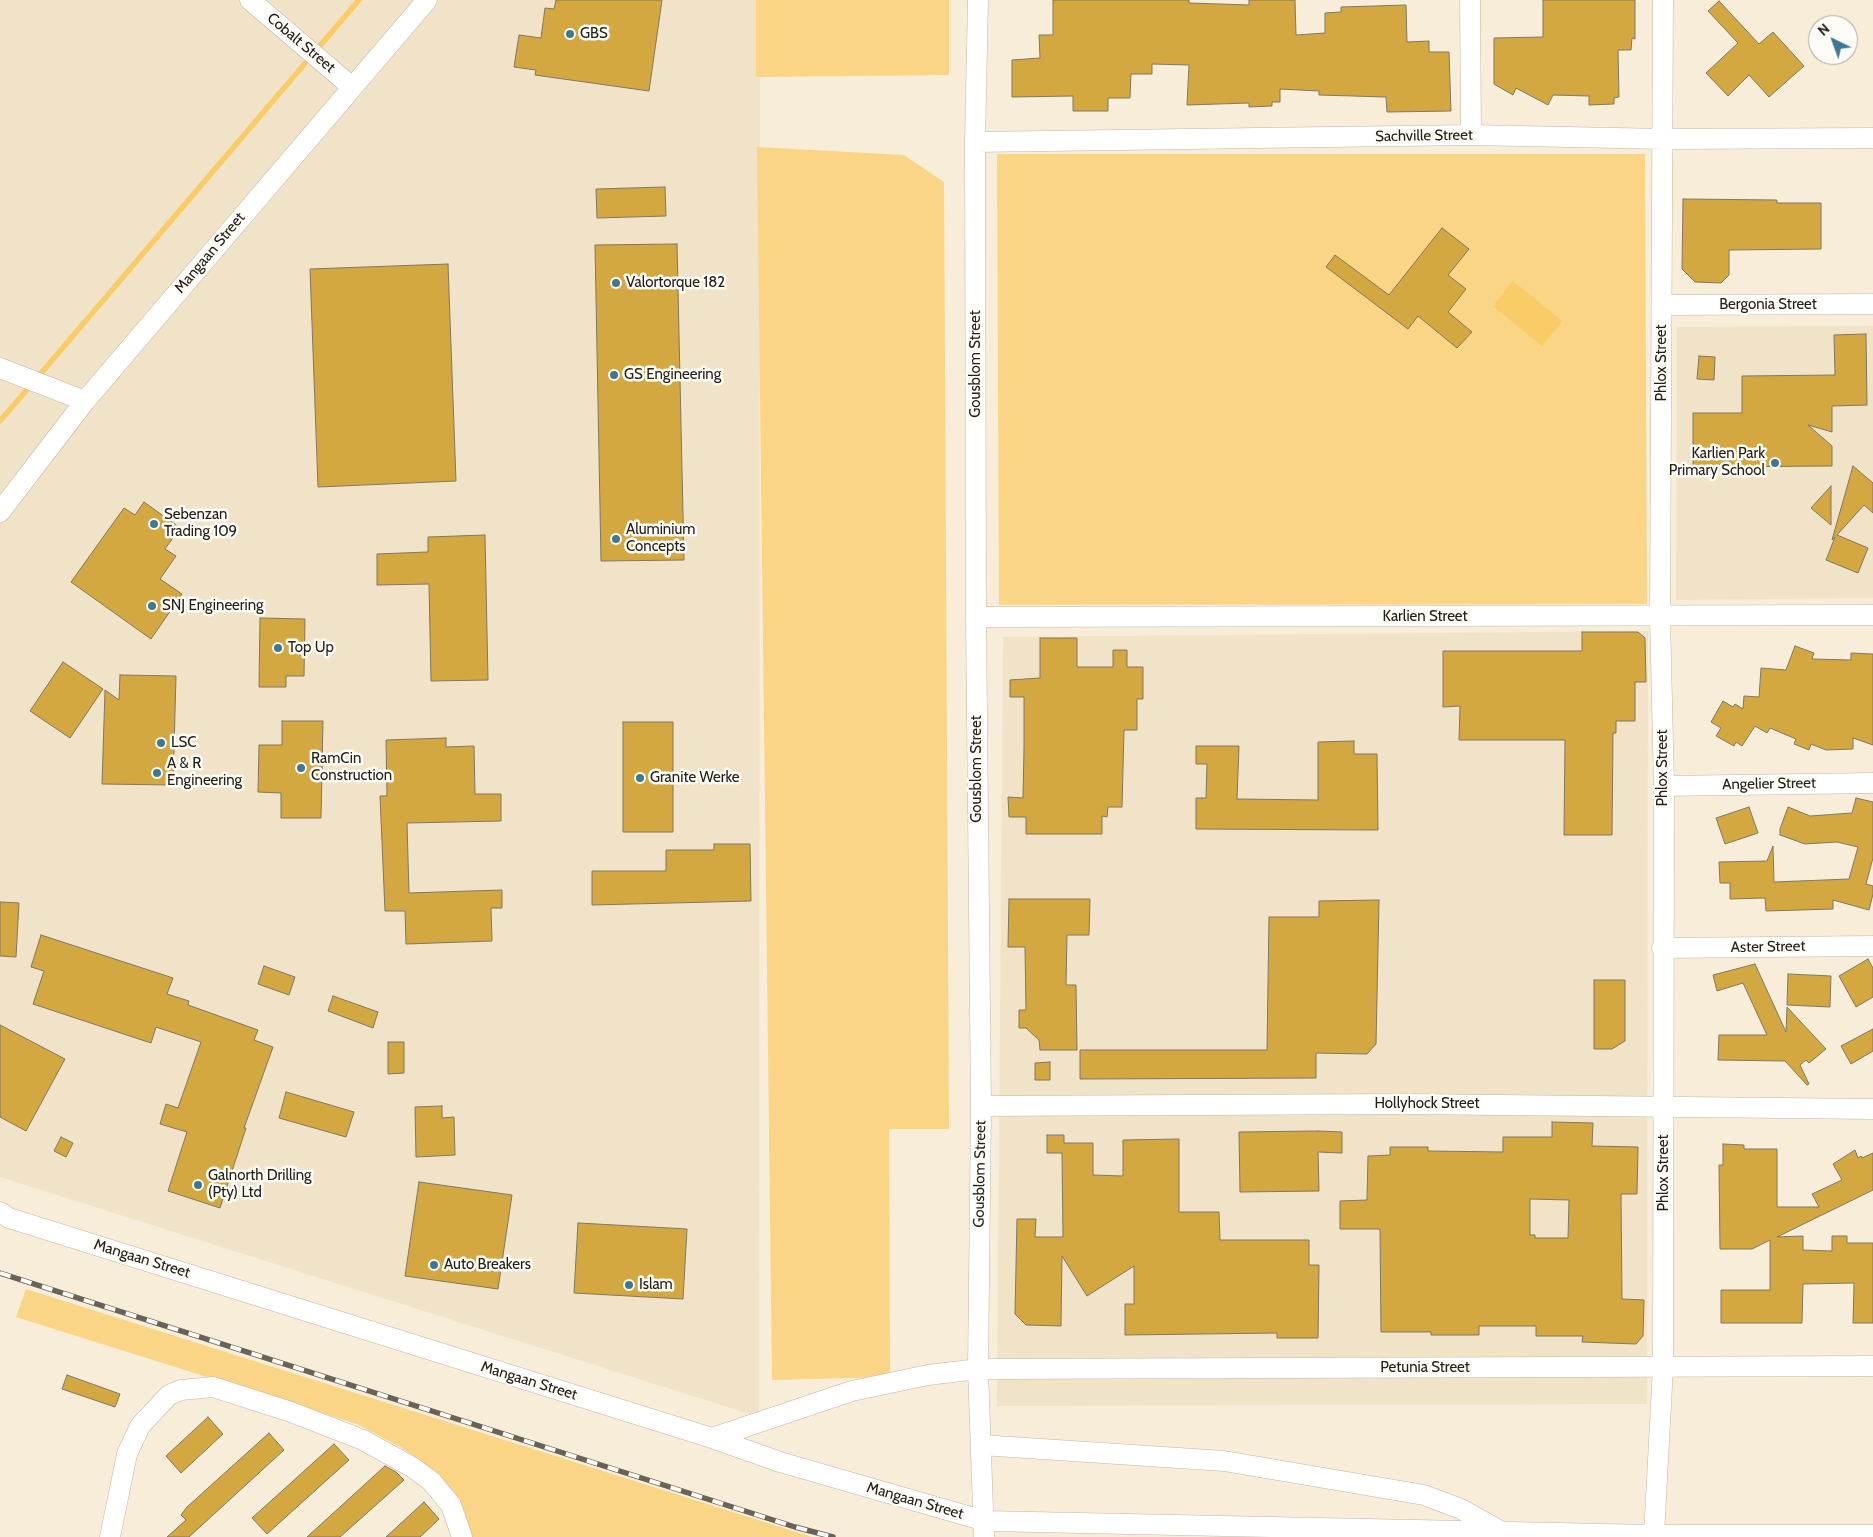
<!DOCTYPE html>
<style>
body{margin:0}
#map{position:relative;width:1873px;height:1537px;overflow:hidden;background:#f8edd8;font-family:Cabin,sans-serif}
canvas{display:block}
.north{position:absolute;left:1808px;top:15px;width:50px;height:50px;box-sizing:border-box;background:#fefcf7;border:1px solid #a6a49e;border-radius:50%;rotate:318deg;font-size:14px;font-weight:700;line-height:20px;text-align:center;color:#232018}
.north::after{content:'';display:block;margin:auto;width:18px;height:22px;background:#3e7891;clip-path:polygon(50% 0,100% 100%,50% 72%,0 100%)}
</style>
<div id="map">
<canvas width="1873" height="1537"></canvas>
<div class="north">N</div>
</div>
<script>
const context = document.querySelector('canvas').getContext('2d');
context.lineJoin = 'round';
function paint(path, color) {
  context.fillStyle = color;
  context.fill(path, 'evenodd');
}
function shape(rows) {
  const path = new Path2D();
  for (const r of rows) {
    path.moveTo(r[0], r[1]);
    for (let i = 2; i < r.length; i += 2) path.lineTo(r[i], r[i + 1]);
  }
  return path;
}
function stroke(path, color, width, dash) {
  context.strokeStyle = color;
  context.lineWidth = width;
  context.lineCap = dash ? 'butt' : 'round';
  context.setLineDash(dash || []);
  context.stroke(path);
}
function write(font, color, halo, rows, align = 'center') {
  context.font = font + ' Cabin,sans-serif';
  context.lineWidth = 5;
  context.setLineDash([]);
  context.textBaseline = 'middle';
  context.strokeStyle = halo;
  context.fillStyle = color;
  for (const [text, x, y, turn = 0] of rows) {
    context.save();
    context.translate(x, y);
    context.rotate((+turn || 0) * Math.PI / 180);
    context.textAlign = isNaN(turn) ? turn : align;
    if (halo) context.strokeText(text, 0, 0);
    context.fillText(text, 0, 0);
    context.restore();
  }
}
const built = shape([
 [0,0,760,0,759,1417,0,1177],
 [1873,326,1873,598,1676,600,1677,327],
 [1648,631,1647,1404,997,1406,1003,637]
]);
const green = shape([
 [756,0,949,0,949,75,756,77],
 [757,147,904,155,944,182,949,1129,889,1129,890,1377,772,1380],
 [997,154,1645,154,1647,604,999,605],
 [26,1289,812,1537,471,1537,463,1509,439,1474,402,1448,357,1424,16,1317]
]);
const water = shape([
 [1513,281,1562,321,1542,346,1493,306]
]);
const stream = shape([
 [37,378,359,0],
 [0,421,31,385]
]);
const building = shape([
 [556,0,662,0,649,91,535,75,536,70,514,67,519,35,541,38,545,8,554,9,556,0],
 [1053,0,1189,0,1189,3,1249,5,1249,0,1295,0,1296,35,1325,33,1325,13,1341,12,1341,7,1406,5,1407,42,1429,41,1429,52,1449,52,1451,111,1387,112,1386,97,1319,95,1319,91,1280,89,1280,102,1272,102,1272,106,1249,107,1249,103,1187,105,1189,65,1152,64,1152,74,1131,74,1130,98,1108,98,1108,111,1073,111,1073,96,1012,97,1012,60,1040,58,1039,35,1053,35,1053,0],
 [1543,0,1635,0,1635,39,1632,38,1631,50,1618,50,1619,97,1614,98,1614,104,1589,105,1589,96,1553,95,1548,105,1516,88,1513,95,1494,84,1494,38,1543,37,1543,0],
 [1719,1,1759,44,1773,32,1804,66,1769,97,1749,75,1728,96,1706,73,1738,43,1708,11,1719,1],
 [665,187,666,216,597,218,596,189,665,187],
 [1683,199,1777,200,1777,203,1821,203,1821,249,1729,250,1729,275,1721,283,1695,282,1682,269,1683,199],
 [1442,228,1469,249,1448,275,1466,289,1448,312,1472,332,1457,348,1418,316,1408,329,1326,267,1335,255,1389,295,1442,228],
 [677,244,684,560,601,561,595,245,677,244],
 [448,264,456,481,318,487,310,269,448,264],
 [1866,334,1867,405,1832,406,1832,432,1808,425,1832,446,1832,466,1693,467,1693,413,1742,413,1742,376,1835,375,1834,335,1866,334],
 [1699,356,1715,357,1714,380,1697,379,1699,356],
 [1853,466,1873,483,1873,513,1864,505,1837,535,1868,548,1858,573,1826,560,1835,537,1832,540,1853,466],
 [1831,486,1831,525,1811,508,1831,486],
 [144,502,180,528,165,549,176,556,160,579,182,594,151,639,71,582,124,508,135,515,144,502],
 [485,535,488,680,431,681,429,584,377,585,377,554,428,552,428,537,485,535],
 [260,618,305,619,304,676,286,676,286,687,259,687,260,618],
 [1582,632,1638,632,1645,638,1646,682,1635,682,1635,721,1616,721,1616,733,1613,733,1612,835,1564,835,1565,740,1459,740,1460,706,1443,707,1443,651,1582,651,1582,632],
 [1040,638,1077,638,1077,667,1113,667,1113,650,1127,650,1127,667,1143,667,1143,699,1137,699,1137,730,1124,730,1122,807,1108,807,1107,817,1102,816,1102,834,1026,834,1026,817,1009,817,1008,797,1023,798,1024,748,1024,697,1010,697,1010,680,1040,678,1040,638],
 [1795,646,1814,653,1812,659,1851,660,1851,653,1873,654,1873,745,1853,738,1853,749,1826,750,1811,744,1809,750,1794,744,1796,739,1770,728,1767,733,1755,726,1742,746,1736,742,1734,746,1716,736,1721,728,1711,722,1723,701,1733,707,1735,704,1743,709,1744,696,1759,697,1761,668,1786,670,1795,646],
 [63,662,103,689,70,738,30,711,63,662],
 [120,675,176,676,173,785,102,784,105,690,119,700,120,675],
 [282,721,323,721,321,818,281,818,281,793,258,792,259,745,282,745,282,721],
 [623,722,673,722,673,832,623,832,623,722],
 [446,738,446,747,474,746,475,794,501,794,501,821,407,823,409,893,502,890,502,908,491,908,492,941,406,944,405,911,385,911,380,796,387,796,386,740,446,738],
 [1354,741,1354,754,1377,754,1378,830,1196,829,1196,798,1206,798,1207,764,1196,764,1196,746,1239,746,1237,799,1318,800,1318,742,1354,741],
 [1856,798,1873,802,1873,858,1866,884,1873,886,1873,894,1869,910,1833,900,1833,909,1766,911,1765,898,1730,899,1730,883,1720,883,1719,862,1767,861,1773,846,1774,882,1849,879,1858,847,1837,842,1805,844,1780,835,1780,829,1788,807,1810,816,1852,813,1856,798],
 [1749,807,1758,833,1725,844,1716,818,1749,807],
 [714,844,750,844,751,901,592,905,592,871,666,871,666,850,714,850,714,844],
 [1009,899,1090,899,1089,935,1067,935,1066,985,1076,985,1077,1050,1040,1050,1039,1040,1026,1028,1019,1028,1019,1010,1026,1010,1025,947,1008,947,1009,899],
 [1379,900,1376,1044,1367,1054,1316,1053,1316,1078,1080,1079,1080,1050,1267,1050,1269,917,1319,917,1319,901,1379,900],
 [0,902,19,903,16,957,0,956,0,902],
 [41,935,173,978,167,994,189,1001,188,1005,258,1030,254,1040,273,1047,244,1128,246,1128,220,1208,168,1191,187,1132,160,1124,166,1104,178,1108,201,1042,156,1027,151,1043,33,1004,44,971,31,967,41,935],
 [1868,959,1873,968,1873,997,1856,1007,1839,976,1868,959],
 [1755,964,1786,1032,1787,1007,1826,1049,1809,1063,1806,1060,1800,1065,1809,1084,1807,1085,1785,1061,1718,1060,1719,1035,1767,1035,1743,983,1717,991,1713,975,1755,964],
 [264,966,295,977,289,995,258,984,264,966],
 [1788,974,1831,976,1830,1007,1787,1005,1788,974],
 [1594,980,1625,980,1625,1041,1612,1049,1594,1049,1594,980],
 [333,996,378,1012,373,1028,328,1011,333,996],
 [0,1025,65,1059,26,1131,0,1117,0,1025],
 [1873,1029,1873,1051,1851,1064,1841,1046,1873,1029],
 [388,1042,404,1042,404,1073,388,1074,388,1042],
 [1050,1062,1050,1080,1035,1080,1035,1063,1050,1062],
 [286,1092,354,1112,346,1137,279,1118,286,1092],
 [442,1106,442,1118,454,1117,455,1155,416,1157,415,1107,442,1106],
 [1552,1122,1593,1123,1592,1146,1638,1147,1637,1194,1621,1194,1622,1299,1644,1300,1643,1336,1636,1344,1582,1342,1583,1336,1536,1336,1536,1326,1479,1326,1479,1335,1431,1335,1431,1332,1381,1332,1380,1229,1340,1229,1340,1201,1367,1200,1368,1156,1390,1155,1390,1147,1428,1147,1428,1151,1503,1152,1503,1137,1552,1137,1552,1122],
 [1530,1199,1569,1200,1568,1238,1535,1238,1535,1235,1530,1235,1530,1199],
 [1318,1131,1342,1132,1342,1153,1318,1152,1319,1191,1240,1192,1239,1132,1318,1131],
 [1047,1135,1064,1135,1064,1143,1093,1143,1093,1175,1123,1176,1123,1140,1179,1139,1179,1212,1219,1212,1220,1240,1309,1240,1309,1265,1319,1265,1318,1338,1277,1338,1277,1333,1125,1335,1125,1304,1134,1304,1134,1266,1087,1296,1062,1256,1061,1326,1026,1325,1015,1314,1017,1219,1036,1219,1035,1237,1063,1237,1062,1153,1047,1153,1047,1135],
 [61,1137,73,1143,66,1157,54,1151,61,1137],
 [1723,1144,1744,1145,1744,1149,1777,1149,1777,1207,1819,1207,1812,1194,1842,1180,1833,1164,1855,1150,1858,1158,1861,1156,1862,1158,1873,1153,1873,1190,1777,1237,1803,1236,1803,1250,1832,1251,1832,1236,1847,1236,1847,1243,1873,1243,1873,1323,1853,1323,1854,1283,1803,1284,1802,1323,1721,1323,1721,1290,1770,1290,1770,1240,1752,1249,1720,1249,1719,1165,1723,1165,1723,1144],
 [419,1182,512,1195,498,1289,405,1276,419,1182],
 [578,1223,687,1229,683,1299,574,1293,578,1223],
 [67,1375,120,1394,115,1407,62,1389,67,1375],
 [208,1417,223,1434,181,1473,166,1456,208,1417],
 [269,1433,284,1450,189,1537,167,1537,186,1520,181,1515,187,1507,269,1433],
 [334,1444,349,1460,267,1534,252,1518,334,1444],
 [385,1466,396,1472,404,1480,340,1537,307,1537,385,1466],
 [424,1502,439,1519,420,1537,386,1537,424,1502]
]);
const minor = shape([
 [250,0,352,87],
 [978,0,975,142,976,617,981,1106,978,1369,984,1537],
 [1470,0,1471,135],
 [975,142,1471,135,1664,139,1873,138],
 [1662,305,1873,304],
 [0,368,85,401],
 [0,512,85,401,427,0],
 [976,617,1873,615],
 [1664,786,1873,783],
 [1662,948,1873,946],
 [981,1106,1407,1104,1873,1109],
 [0,1212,9,1218,712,1438,780,1462,985,1521,1654,1535,1873,1535],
 [712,1438,852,1391,928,1375,978,1369,1873,1366],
 [981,1445,1224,1461,1424,1495,1461,1509,1500,1531],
 [1654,1535,1663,1367,1664,786,1660,617,1663,0],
 [110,1537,127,1454,140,1426,169,1395,181,1390,213,1387,291,1412,363,1440,412,1467,431,1481,451,1505,462,1537]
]);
const rail = shape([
 [0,1273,795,1527,833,1537]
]);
const markers = [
 [570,34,5,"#3e7891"],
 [616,283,5,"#3e7891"],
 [614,375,5,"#3e7891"],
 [1775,463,5,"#3e7891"],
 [154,524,5,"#3e7891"],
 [616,539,5,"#3e7891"],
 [152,606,5,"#3e7891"],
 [278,648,5,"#3e7891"],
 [161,743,5,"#3e7891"],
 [301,768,5,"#3e7891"],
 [157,773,5,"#3e7891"],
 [640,778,5,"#3e7891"],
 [198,1185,5,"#3e7891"],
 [434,1265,5,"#3e7891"],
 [629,1285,5,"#3e7891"]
];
const poiNames = [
 ["GBS",580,34],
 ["Valortorque 182",626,283],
 ["GS Engineering",624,375],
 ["Karlien Park",1765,454,"right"],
 ["Primary School",1765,471,"right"],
 ["Sebenzan",164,515],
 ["Trading 109",164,532],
 ["Aluminium",626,530],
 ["Concepts",626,547],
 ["SNJ Engineering",162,606],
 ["Top Up",288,648],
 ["LSC",171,743],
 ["RamCin",311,759],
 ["Construction",311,776],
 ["A & R",167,764],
 ["Engineering",167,781],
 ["Granite Werke",650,778],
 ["Galnorth Drilling",208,1176],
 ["(Pty) Ltd",208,1193],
 ["Auto Breakers",444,1265],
 ["Islam",639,1285]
];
const streetNames = [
 ["Cobalt Street",301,43,40],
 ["Sachville Street",1424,136,-1],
 ["Mangaan Street",210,253,-50],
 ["Bergonia Street",1768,305],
 ["Phlox Street",1662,363,-90],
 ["Gousblom Street",976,364,-90],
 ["Karlien Street",1425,617],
 ["Phlox Street",1663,768,-90],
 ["Gousblom Street",977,769,-90],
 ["Angelier Street",1769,784,-1],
 ["Aster Street",1768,947,-1],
 ["Hollyhock Street",1427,1104],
 ["Phlox Street",1664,1173,-90],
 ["Gousblom Street",980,1174,-89],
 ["Mangaan Street",142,1259,17],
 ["Petunia Street",1425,1368],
 ["Mangaan Street",529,1381,17],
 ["Mangaan Street",915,1501,16]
];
paint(built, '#f1e3c7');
paint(green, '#fad585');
paint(water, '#f9cc67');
stroke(stream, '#f9cc67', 5.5);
paint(building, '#d4a841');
stroke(building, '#817764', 1);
stroke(minor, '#c1b7a2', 21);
stroke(minor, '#fff', 20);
stroke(rail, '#696357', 5.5);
stroke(rail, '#fefcf7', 4, [11]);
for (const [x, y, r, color] of markers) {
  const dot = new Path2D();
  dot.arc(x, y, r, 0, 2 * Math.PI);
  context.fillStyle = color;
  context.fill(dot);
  stroke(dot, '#fefcf7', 2);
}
write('15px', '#232018', '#fefcf7', poiNames, 'left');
write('15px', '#232018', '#fefcf7', streetNames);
</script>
